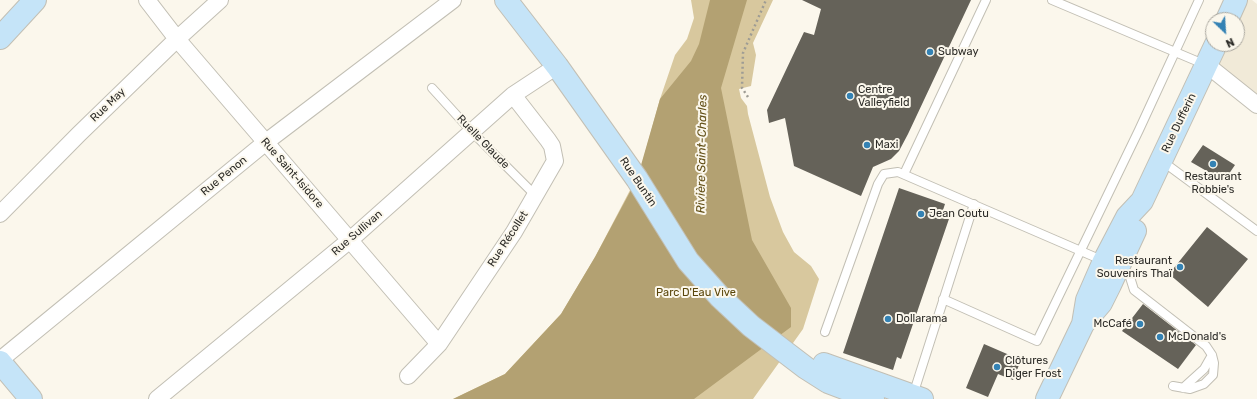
<!DOCTYPE html>
<meta charset="utf-8">
<style>
body{margin:0}
#map{position:relative;width:1257px;height:399px;overflow:hidden;background:#fbf7ec;font-family:Rubik,sans-serif}
canvas{display:block}
.north{position:absolute;left:1205px;top:12px;width:40px;height:40px;box-sizing:border-box;background:#fbf7ec;border:1px solid #a9a69e;border-radius:50%;rotate:155deg;font-size:11px;font-weight:700;line-height:16px;text-align:center;color:#2d2c28}
.north::after{content:'';display:block;margin:auto;width:14px;height:18px;background:#3482b4;clip-path:polygon(50% 0,100% 100%,50% 72%,0 100%)}
</style>
<div id="map">
<canvas width="1257" height="399"></canvas>
<div class="north">N</div>
</div>
<script>
const context = document.querySelector('canvas').getContext('2d');
context.lineJoin = 'round';
function paint(path, color) {
  context.fillStyle = color;
  context.fill(path, 'evenodd');
}
function shape(rows) {
  const path = new Path2D();
  for (const r of rows) {
    path.moveTo(r[0], r[1]);
    for (let i = 2; i < r.length; i += 2) path.lineTo(r[i], r[i + 1]);
  }
  return path;
}
function stroke(path, color, width, dash) {
  context.strokeStyle = color;
  context.lineWidth = width;
  context.lineCap = dash ? 'butt' : 'round';
  context.setLineDash(dash || []);
  context.stroke(path);
}
function write(font, color, halo, rows, align = 'center') {
  context.font = font + ' Rubik,sans-serif';
  context.lineWidth = 4;
  context.setLineDash([]);
  context.textBaseline = 'middle';
  context.strokeStyle = halo;
  context.fillStyle = color;
  for (const [text, x, y, turn = 0] of rows) {
    context.save();
    context.translate(x, y);
    context.rotate((+turn || 0) * Math.PI / 180);
    context.textAlign = isNaN(turn) ? turn : align;
    if (halo) context.strokeText(text, 0, 0);
    context.fillText(text, 0, 0);
    context.restore();
  }
}
const built = shape([
 [1236,0,1252,0,1257,4,1257,105,1207,65,1216,44,1237,44]
]);
const green = shape([
 [691,0,773,0,753,43,756,55,751,86,739,89,741,98,747,106,748,114,770,197,783,232,794,252,811,266,819,279,803,329,753,399,453,399,505,374,561,314,595,257,640,171,660,99,675,55,687,39,694,18]
]);
const water = shape([
 [710,0,747,0,721,88,752,240,791,308,791,327,694,399,453,399,505,374,561,314,595,257,637,179,660,99,691,61,699,44]
]);
const building = shape([
 [802,0,971,0,908,134,899,151,891,159,873,167,861,196,794,166,785,118,769,123,767,110,804,32,814,35,821,9],
 [1203,145,1235,165,1224,181,1191,162],
 [899,188,945,204,943,210,951,213,901,359,897,357,893,370,843,353],
 [1207,227,1248,259,1208,307,1169,274],
 [1143,304,1196,345,1178,369,1122,331],
 [984,344,1021,360,1013,380,998,374,988,397,966,388]
]);
const path = shape([
 [748,97,742,88,743,53,766,0]
]);
const lane = shape([
 [1052,0,1206,65],
 [432,88,472,132,536,196],
 [1162,161,1257,231],
 [904,174,986,0],
 [1129,274,1134,290,1206,346,1212,355,1214,363,1213,375,1204,384,1190,389,1173,386],
 [943,299,1037,341,1139,130,1199,0],
 [825,332,878,184,884,174,898,172,1104,261],
 [1183,388,1204,369,1212,355],
 [913,395,974,204]
]);
const street = shape([
 [147,0,177,39,439,344],
 [1207,65,1257,105],
 [0,214,79,134,177,39,220,0],
 [0,360,266,142,453,0],
 [408,376,439,344,514,232,555,161,552,146,548,140,513,95],
 [157,399,350,240,513,95,557,66]
]);
const secondary = shape([
 [506,0,557,66,637,179,688,261,720,297,751,326,806,368,828,382,873,399],
 [1227,20,1236,0],
 [0,38,35,0],
 [1083,324,1087,300,1104,261,1127,217,1142,201,1216,44],
 [0,362,31,399],
 [824,364,922,399],
 [1047,399,1083,324,1101,303,1110,285,1135,231]
]);
const markers = [
 [930,52,4,"#3482b4"],
 [850,96,4,"#3482b4"],
 [867,145,4,"#3482b4"],
 [1213,164,4,"#3482b4"],
 [921,214,4,"#3482b4"],
 [1180,267,4,"#3482b4"],
 [888,319,4,"#3482b4"],
 [1140,324,4,"#3482b4"],
 [1160,337,4,"#3482b4"],
 [997,367,4,"#3482b4"]
];
const poiNames = [
 ["Subway",938,52],
 ["Centre",858,90],
 ["Valleyfield",858,103],
 ["Maxi",875,145],
 ["Restaurant",1213,177,"center"],
 ["Robbie's",1213,190,"center"],
 ["Jean Coutu",929,214],
 ["Restaurant",1172,261,"right"],
 ["Souvenirs Thaï",1172,274,"right"],
 ["Dollarama",896,319],
 ["McCafé",1132,324,"right"],
 ["McDonald's",1168,337],
 ["Clôtures",1005,361],
 ["Diger Frost",1005,374]
];
const streetNames = [
 ["Rue May",108,105,-44],
 ["Rue Dufferin",1179,123,-64],
 ["Ruelle Glaude",483,142,46],
 ["Rue Saint-Isidore",292,173,49],
 ["Rue Penon",224,176,-39],
 ["Rue Buntin",638,182,56],
 ["Rue Sullivan",357,233,-41],
 ["Rue Récollet",508,239,-57]
];
const parkNames = [
 ["Parc D'Eau Vive",696,293]
];
const waterNames = [
 ["Rivière Saint-Charles",702,154,-89]
];
paint(built, '#f1ead8');
paint(green, '#d8c89e');
paint(water, '#b3a172');
paint(building, '#656259');
stroke(lane, '#c2bfb4', 10);
stroke(street, '#c2bfb4', 18);
stroke(secondary, '#c2bfb4', 24);
stroke(path, '#9e9c94', 2.5, [2, 3]);
stroke(lane, '#fff', 8);
stroke(street, '#fff', 16);
stroke(secondary, '#c5e4f8', 22);
for (const [x, y, r, color] of markers) {
  const dot = new Path2D();
  dot.arc(x, y, r, 0, 2 * Math.PI);
  context.fillStyle = color;
  context.fill(dot);
  stroke(dot, '#fbf7ec', 1.5);
}
write('11px', '#2d2c28', '#fbf7ec', poiNames, 'left');
write('11px', '#2d2c28', '#fbf7ec', streetNames);
write('11px', '#5a460a', '#fbf7ec', parkNames);
write('italic 12px', '#624f16', '#fbf7ec', waterNames);
</script>
